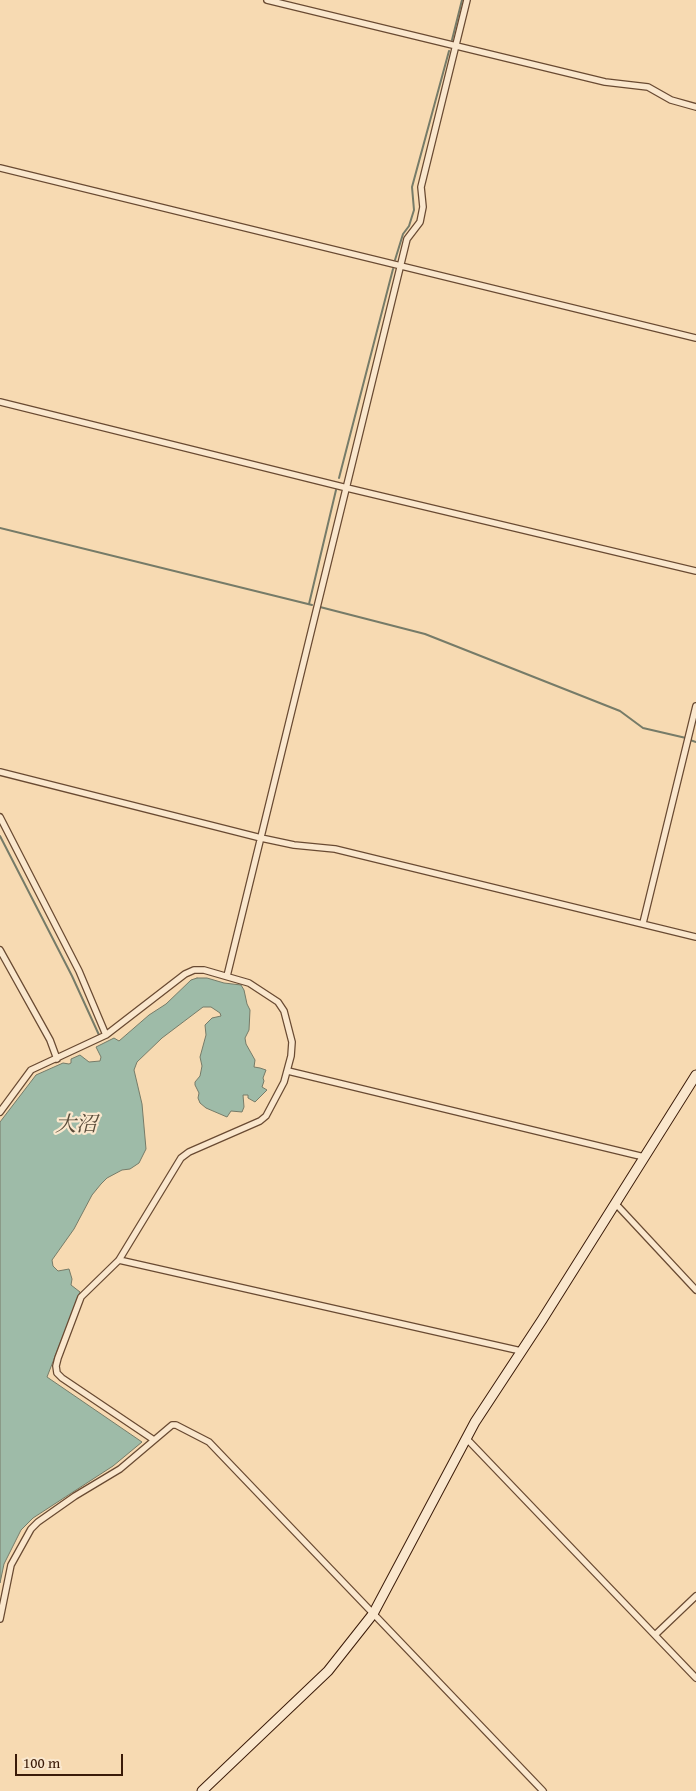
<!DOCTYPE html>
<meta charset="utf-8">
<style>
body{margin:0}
#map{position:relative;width:696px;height:1791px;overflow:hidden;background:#f7dab2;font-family:"Gentium Book Plus",serif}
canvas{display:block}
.scale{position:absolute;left:15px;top:1754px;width:108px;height:22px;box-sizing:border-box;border:2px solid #3a1a08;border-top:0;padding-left:6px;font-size:15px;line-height:18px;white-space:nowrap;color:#3a1a08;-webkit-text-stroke:4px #fae7cd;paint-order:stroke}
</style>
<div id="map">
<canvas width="696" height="1791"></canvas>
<div class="scale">100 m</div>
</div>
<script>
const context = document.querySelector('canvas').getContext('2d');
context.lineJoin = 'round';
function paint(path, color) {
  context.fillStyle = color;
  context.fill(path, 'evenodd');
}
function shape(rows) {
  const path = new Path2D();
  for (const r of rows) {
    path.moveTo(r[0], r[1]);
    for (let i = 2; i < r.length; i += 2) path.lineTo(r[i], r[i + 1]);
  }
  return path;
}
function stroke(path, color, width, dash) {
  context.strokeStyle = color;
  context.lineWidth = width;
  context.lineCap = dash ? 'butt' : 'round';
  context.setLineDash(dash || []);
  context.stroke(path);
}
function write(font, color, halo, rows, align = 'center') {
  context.font = font + ' "Gentium Book Plus","Noto Serif JP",serif';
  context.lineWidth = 4.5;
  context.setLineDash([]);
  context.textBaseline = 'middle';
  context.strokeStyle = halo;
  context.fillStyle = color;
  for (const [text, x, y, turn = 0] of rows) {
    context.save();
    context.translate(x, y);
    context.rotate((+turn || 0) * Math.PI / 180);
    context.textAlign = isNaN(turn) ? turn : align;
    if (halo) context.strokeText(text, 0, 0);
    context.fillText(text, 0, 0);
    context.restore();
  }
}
const water = shape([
 [197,978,207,978,224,983,241,985,244,990,247,1004,250,1010,249,1030,245,1038,246,1044,255,1060,254,1067,260,1068,266,1070,263,1078,264,1081,262,1087,267,1090,255,1102,248,1098,248,1095,243,1095,244,1107,242,1112,231,1111,227,1117,206,1108,200,1103,198,1098,199,1093,195,1085,195,1082,200,1076,202,1066,200,1057,206,1035,205,1025,212,1018,221,1016,220,1013,211,1007,203,1007,162,1038,137,1062,134,1070,142,1104,146,1149,139,1163,130,1169,122,1170,107,1178,101,1184,92,1195,74,1229,52,1260,53,1266,58,1271,69,1269,72,1279,71,1285,80,1292,47,1377,142,1442,113,1466,33,1518,21,1530,4,1564,0,1583,0,1122,36,1075,63,1063,69,1064,71,1063,71,1059,80,1055,89,1062,100,1061,101,1057,96,1047,114,1038,119,1041,149,1015,166,1004,191,980,197,978]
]);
const stream = shape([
 [452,40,462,0],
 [395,260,403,234,409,226,414,210,412,187,449,51],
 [339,478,393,269],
 [0,528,312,605],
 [309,604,336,490],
 [320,607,425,634,620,711,643,728,686,738],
 [690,740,696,742],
 [0,836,72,976,99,1035]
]);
const street = shape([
 [267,0,605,82,648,87,671,100,696,107],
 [0,168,696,338],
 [0,402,347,488,696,571],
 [0,772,261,838,294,845,335,849,696,937],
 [0,817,79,971,106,1035],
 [643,923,696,706],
 [0,950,50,1040,57,1059],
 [227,976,407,239,420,222,423,207,421,187,467,0],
 [288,1071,644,1157],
 [0,1112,31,1070,106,1035,185,974,194,970,204,970,249,983,278,1002,284,1011,292,1042,291,1056,284,1082,266,1116,260,1121,189,1152,181,1158,119,1260,81,1297,58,1358,56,1366,57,1373,62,1378,154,1440],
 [615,1203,696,1290],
 [119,1260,521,1351],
 [466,1438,696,1678],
 [0,1619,11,1565,31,1529,38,1522,75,1496,120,1469,172,1425,176,1425,209,1442,543,1791],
 [655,1635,696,1596]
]);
const secondary = shape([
 [202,1791,328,1671,373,1614,475,1422,542,1320,696,1075]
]);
const waterNames = [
 ["大沼",76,1126]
];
paint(water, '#9ebba8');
stroke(water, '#767b68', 1);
stroke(stream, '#767b68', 2);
stroke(street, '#694a32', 8);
stroke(secondary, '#3a1a08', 11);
stroke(street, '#fae7cd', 5.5);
stroke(secondary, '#fae7cd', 9);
write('italic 21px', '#584a38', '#fae7cd', waterNames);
</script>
